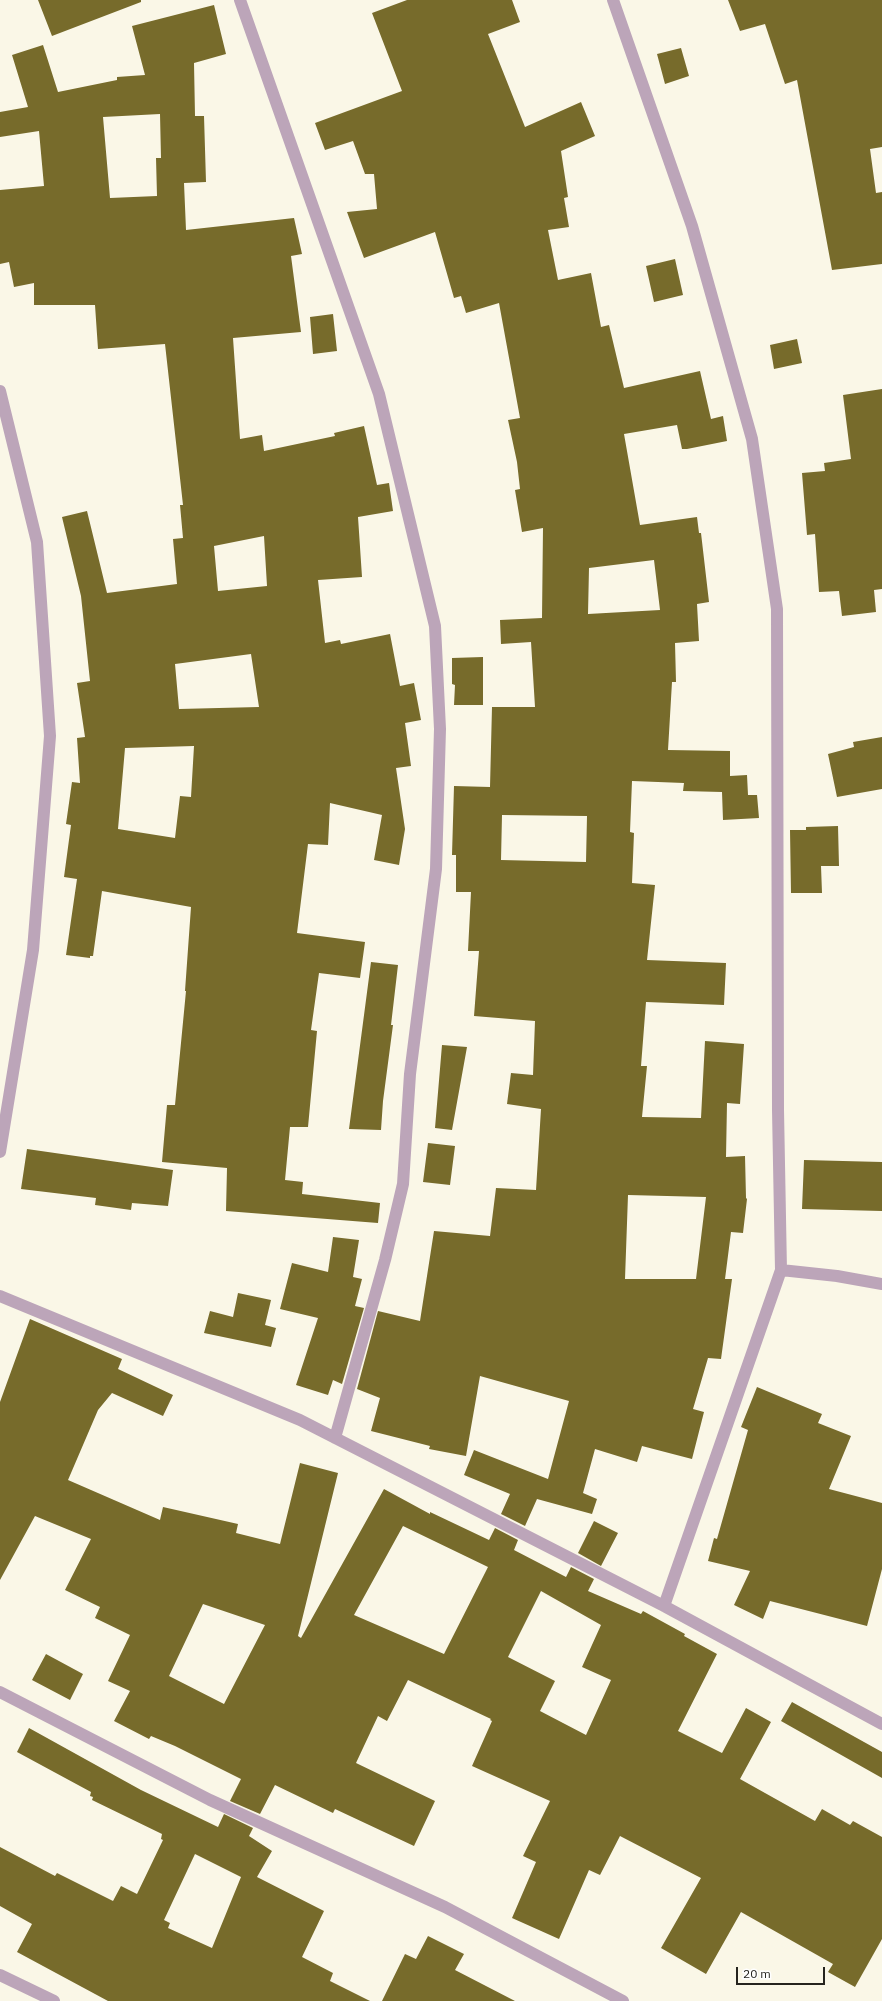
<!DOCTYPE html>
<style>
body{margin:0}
#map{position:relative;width:882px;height:2001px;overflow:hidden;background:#faf7e7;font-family:"IBM Plex Sans",sans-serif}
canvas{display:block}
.scale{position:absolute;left:736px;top:1967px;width:89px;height:18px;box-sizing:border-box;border:2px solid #25241e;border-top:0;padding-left:5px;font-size:12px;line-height:14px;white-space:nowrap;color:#25241e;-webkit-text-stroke:3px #fff;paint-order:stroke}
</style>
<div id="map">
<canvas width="882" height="2001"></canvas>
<div class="scale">20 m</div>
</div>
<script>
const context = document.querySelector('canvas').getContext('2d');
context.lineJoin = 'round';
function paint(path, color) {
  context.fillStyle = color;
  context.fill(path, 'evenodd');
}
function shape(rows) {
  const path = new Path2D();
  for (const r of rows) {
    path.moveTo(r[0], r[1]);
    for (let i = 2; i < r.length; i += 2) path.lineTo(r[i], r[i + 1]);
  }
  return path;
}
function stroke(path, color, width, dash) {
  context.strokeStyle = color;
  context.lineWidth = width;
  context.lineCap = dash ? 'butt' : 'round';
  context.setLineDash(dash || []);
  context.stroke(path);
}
const building = shape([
 [38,0,141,0,141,2,52,36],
 [407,0,512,0,520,22,488,34,525,127,581,102,595,136,561,151,568,197,564,198,569,227,548,230,558,280,591,273,601,327,609,325,624,388,700,371,711,419,723,416,727,441,687,449,682,449,677,425,624,434,640,525,697,517,699,533,701,533,709,602,697,604,699,641,675,643,676,682,672,682,668,750,730,751,730,776,747,775,748,795,757,795,759,818,723,820,722,792,683,791,684,783,632,781,630,832,634,833,632,883,655,885,647,960,726,963,724,1005,646,1002,641,1066,647,1066,642,1117,701,1118,705,1041,744,1044,740,1104,727,1103,726,1157,745,1156,746,1198,747,1199,743,1233,731,1232,725,1279,732,1279,721,1359,708,1358,693,1409,704,1412,692,1459,642,1446,637,1462,595,1449,583,1493,597,1499,592,1514,537,1499,525,1526,501,1514,510,1494,464,1475,474,1450,548,1479,569,1401,480,1376,466,1456,429,1449,430,1446,371,1431,380,1398,357,1389,378,1311,420,1321,434,1231,490,1236,496,1188,536,1190,541,1109,507,1104,511,1073,533,1075,535,1021,474,1016,479,951,468,951,471,892,456,892,456,855,452,855,454,786,490,787,492,707,535,707,531,642,501,644,500,620,542,618,543,528,522,532,515,490,520,489,517,462,508,420,520,418,499,303,466,313,461,296,454,298,435,232,364,258,347,212,377,209,374,174,365,174,353,141,325,150,315,123,402,91,372,13],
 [654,560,660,610,588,614,589,568],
 [502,815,587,816,586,862,501,860],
 [628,1195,706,1197,696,1279,625,1279],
 [728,0,882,0,882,147,870,149,876,193,882,192,882,264,832,270,797,80,785,84,765,24,740,31],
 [214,5,226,54,194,63,195,116,204,116,206,182,184,183,186,230,294,218,302,254,291,256,301,332,233,338,240,439,262,435,264,451,335,436,334,433,364,426,377,485,389,483,393,511,358,517,362,577,318,580,325,643,340,640,341,644,390,634,400,686,414,683,421,720,405,723,411,766,396,768,405,829,399,865,374,860,382,815,330,803,328,845,308,844,297,933,365,942,360,978,319,973,311,1030,317,1031,308,1127,290,1127,285,1180,303,1182,302,1194,380,1203,378,1223,226,1211,227,1168,162,1162,167,1105,175,1105,186,991,185,991,191,907,102,891,93,956,90,956,90,958,66,955,77,879,64,877,71,825,66,824,72,782,80,783,77,738,85,737,77,683,90,681,81,596,62,517,87,511,107,593,177,584,173,539,183,538,180,505,183,505,165,344,98,349,95,305,34,305,34,283,14,287,9,262,0,264,0,190,44,186,39,131,0,137,0,112,28,107,12,55,43,45,58,92,117,80,117,77,145,75,132,26],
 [160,114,161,158,156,158,157,196,110,198,103,117],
 [264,536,267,586,218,591,214,546],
 [251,654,259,707,179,709,175,664],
 [194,746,191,797,180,796,175,838,118,829,125,748],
 [681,48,689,76,665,84,657,54],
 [675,259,683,295,654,302,646,266],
 [333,314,337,351,313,354,310,317],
 [797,339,802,363,774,369,770,345],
 [882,389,882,589,874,590,876,612,842,616,839,591,819,592,815,534,807,535,802,473,825,471,824,463,851,459,843,395],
 [483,657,483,705,454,705,455,685,452,684,452,658],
 [882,737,882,789,837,797,828,754,854,747,853,742],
 [838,826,839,866,821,866,822,893,791,893,790,830,806,830,806,827],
 [371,962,398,965,391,1025,393,1025,383,1101,381,1130,349,1129],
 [442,1045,467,1047,452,1130,435,1128],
 [428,1143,455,1146,450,1185,423,1182],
 [27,1149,173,1170,168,1206,132,1203,131,1210,95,1205,96,1198,21,1189],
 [804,1160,882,1162,882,1211,802,1209],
 [333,1237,359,1240,353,1277,362,1279,355,1306,364,1308,342,1384,333,1380,328,1395,296,1385,318,1318,280,1309,292,1263,328,1272],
 [238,1293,271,1300,265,1325,276,1328,271,1347,204,1333,210,1311,233,1317],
 [30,1319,122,1359,118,1369,173,1395,163,1416,112,1393,98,1410,68,1480,160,1520,163,1507,238,1524,236,1533,280,1544,300,1463,338,1473,298,1636,301,1638,384,1489,430,1514,430,1512,489,1540,495,1528,518,1540,514,1550,566,1577,571,1567,594,1579,588,1591,641,1614,643,1611,685,1634,684,1636,717,1654,678,1731,722,1753,746,1708,771,1722,740,1779,815,1821,822,1809,850,1825,853,1821,882,1837,882,1939,855,1987,828,1972,833,1964,741,1912,706,1974,661,1948,701,1878,620,1836,600,1875,589,1870,559,1939,512,1918,536,1862,523,1856,550,1801,472,1766,492,1721,490,1720,491,1719,408,1680,387,1721,378,1716,356,1763,435,1801,414,1846,335,1809,333,1813,275,1785,260,1814,230,1801,241,1779,175,1746,151,1736,149,1739,114,1721,130,1691,108,1681,130,1635,95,1618,100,1607,65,1590,91,1539,35,1516,0,1580,0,1402],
 [403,1526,488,1567,444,1654,354,1615],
 [541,1591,601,1625,582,1667,611,1680,586,1735,540,1711,555,1681,508,1657],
 [203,1604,265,1625,224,1704,169,1676],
 [757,1387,822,1414,818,1423,851,1436,829,1489,882,1503,882,1569,867,1626,770,1601,763,1619,734,1605,750,1571,708,1561,714,1538,717,1539,748,1430,741,1427],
 [594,1521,618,1533,601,1566,578,1553],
 [46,1654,83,1674,70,1700,32,1680],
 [792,1702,882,1752,882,1778,781,1721],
 [29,1728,141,1790,218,1827,224,1814,253,1828,249,1836,272,1851,257,1877,324,1911,302,1957,333,1973,330,1981,370,2001,108,2001,17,1952,32,1924,0,1906,0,1847,55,1876,57,1873,113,1901,121,1886,137,1894,163,1840,161,1839,162,1834,92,1800,93,1797,90,1796,91,1792,17,1752],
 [195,1854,241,1877,212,1948,168,1928,170,1923,164,1920],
 [428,1936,464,1954,455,1970,515,2001,382,2001,405,1954,416,1959]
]);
const street = shape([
 [240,0,379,394,435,626,440,729,436,869,410,1074,403,1184,385,1260,335,1438],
 [613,0,692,226,752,439,777,609,778,1110,781,1270,664,1606],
 [0,391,37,542,50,736,33,950,0,1152],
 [781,1270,837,1276,882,1284],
 [0,1296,300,1420,664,1606,882,1724],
 [0,1692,210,1800,445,1907,623,2001],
 [0,1975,54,2001]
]);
paint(building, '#776b2b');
stroke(street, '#bca5b9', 12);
</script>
